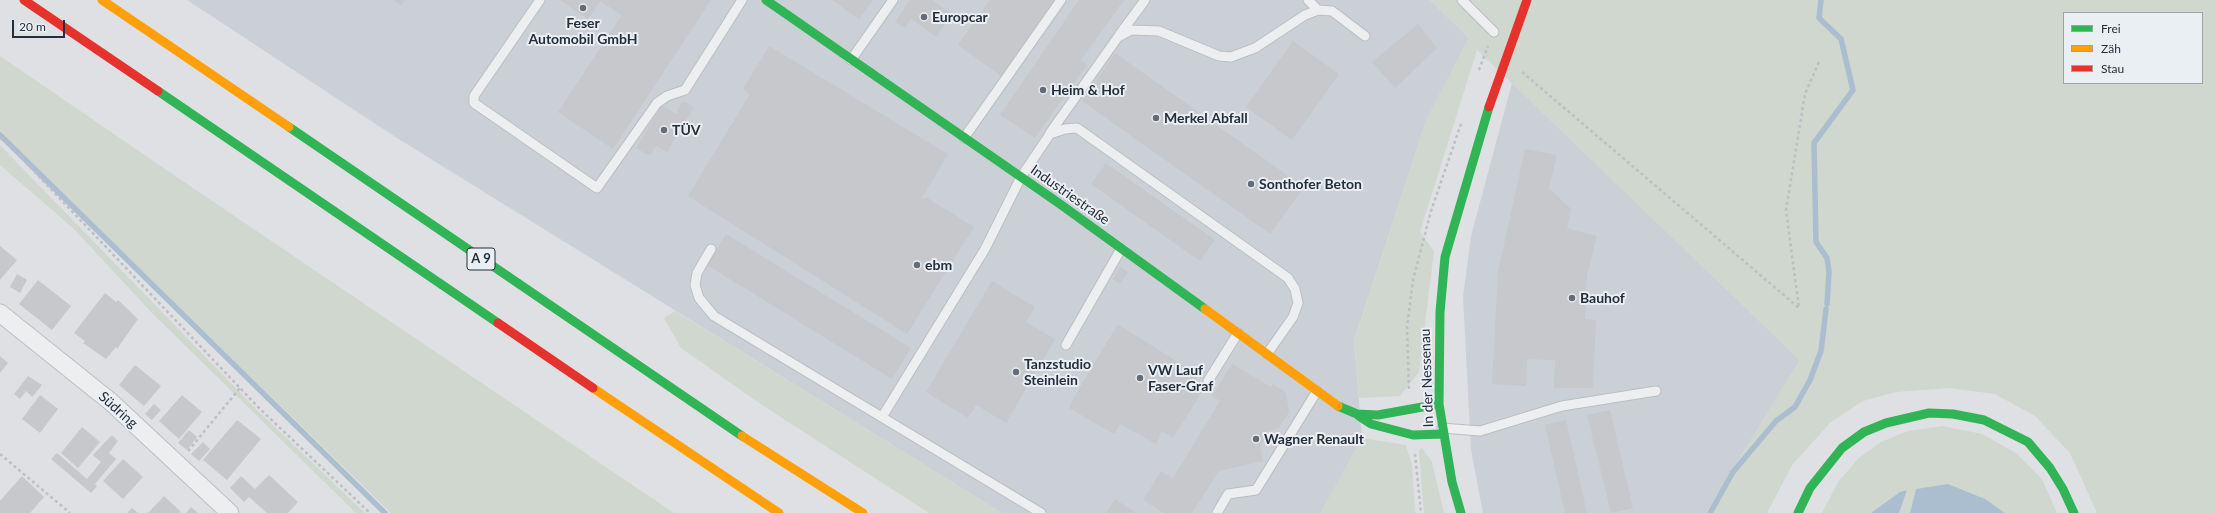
<!DOCTYPE html>
<meta charset="utf-8">
<style>
body{margin:0}
#map{position:relative;width:2215px;height:513px;overflow:hidden;background:#dee0e3;font-family:Lato,sans-serif}
canvas{display:block}
.legend{position:absolute;left:2063px;top:12px;width:140px;height:72px;box-sizing:border-box;background:#eaeff4;border:1px solid #9ba2aa;margin:0;padding:5px 7px;list-style:none;font-size:12px;color:#252e3c}
.legend li{display:flex;align-items:center;gap:8px;height:20px}
.legend b{width:20px;border:1px solid #9ba2aa}
.scale{position:absolute;left:12px;top:20px;width:53px;height:18px;box-sizing:border-box;border:2px solid #252e3c;border-top:0;padding-left:5px;font-size:12px;line-height:14px;white-space:nowrap;color:#252e3c;-webkit-text-stroke:3px #eaeff4;paint-order:stroke}
</style>
<div id="map">
<canvas width="2215" height="513"></canvas>
<ul class="legend">
<li><b style="height:5px;background:#30b455"></b>Frei</li>
<li><b style="height:5px;background:#ff9f0a"></b>Zäh</li>
<li><b style="height:5px;background:#e5322d"></b>Stau</li>
</ul>
<div class="scale">20 m</div>
</div>
<script>
const context = document.querySelector('canvas').getContext('2d');
context.lineJoin = 'round';
function paint(path, color) {
  context.fillStyle = color;
  context.fill(path, 'evenodd');
}
function shape(rows) {
  const path = new Path2D();
  for (const r of rows) {
    path.moveTo(r[0], r[1]);
    for (let i = 2; i < r.length; i += 2) path.lineTo(r[i], r[i + 1]);
  }
  return path;
}
function stroke(path, color, width, dash) {
  context.strokeStyle = color;
  context.lineWidth = width;
  context.lineCap = dash ? 'butt' : 'round';
  context.setLineDash(dash || []);
  context.stroke(path);
}
function write(font, color, halo, rows, align = 'center') {
  context.font = font + ' Lato,sans-serif';
  context.lineWidth = 4;
  context.setLineDash([]);
  context.textBaseline = 'middle';
  context.strokeStyle = halo;
  context.fillStyle = color;
  for (const [text, x, y, turn = 0] of rows) {
    context.save();
    context.translate(x, y);
    context.rotate((+turn || 0) * Math.PI / 180);
    context.textAlign = isNaN(turn) ? turn : align;
    if (halo) context.strokeText(text, 0, 0);
    context.fillText(text, 0, 0);
    context.restore();
  }
}
const built = shape([
 [187,0,1430,0,1469,38,1426,121,1354,341,1362,438,1321,513,1002,513,397,138],
 [1512,83,1800,360,1706,513,1483,513,1471,450,1463,297,1471,236]
]);
const green = shape([
 [1430,0,2215,0,2215,513,2097,513,2070,453,2035,416,1995,394,1949,388,1896,392,1863,401,1831,422,1792,465,1767,513,1706,513,1800,360,1477,50,1420,232,1434,251,1419,372,1400,396,1359,398,1354,342,1426,121,1469,38],
 [2064,13,2202,13,2202,83,2064,83],
 [0,56,187,184,674,513,391,513,0,133],
 [0,145,256,409,365,513,356,513,152,313,73,228,0,165],
 [675,311,711,333,1002,513,929,513,762,405,681,348,664,318],
 [1943,426,1982,434,2016,453,2042,479,2057,513,2005,513,1916,489,1910,513,1899,513,1907,490,1871,513,1822,513,1838,482,1859,458,1881,442,1908,431],
 [1362,438,1406,445,1412,465,1415,513,1321,513],
 [1422,448,1432,462,1444,513,1424,513,1419,451]
]);
const water = shape([
 [1948,484,1985,499,2005,513,1910,513,1916,489],
 [1907,490,1899,513,1871,513,1900,492]
]);
const stream = shape([
 [1821,0,1819,18,1841,39,1853,90,1814,143,1816,242,1827,258,1829,272,1827,304],
 [0,135,385,513],
 [1710,513,1733,472,1776,421,1795,407,1810,380,1821,351,1826,309]
]);
const building = shape([
 [394,0,405,0,401,6],
 [560,0,711,0,613,149,558,112,622,15,600,1,588,19],
 [832,0,873,0,859,19],
 [910,0,932,0,952,14,936,37,911,19,905,28,895,22],
 [990,0,1055,0,1001,76,958,45],
 [1079,0,1124,0,1081,60,1087,65,1035,138,1000,115],
 [1418,24,1437,48,1395,88,1372,62],
 [1293,41,1339,74,1292,140,1246,107],
 [769,46,948,154,922,198,925,199,926,197,974,227,907,334,688,196,750,94,743,89],
 [1115,53,1304,187,1270,234,1082,101],
 [683,101,694,107,667,152,656,146,650,156,636,148,662,105,676,114],
 [1525,149,1557,155,1549,188,1571,209,1567,228,1597,236,1587,276,1585,319,1596,320,1593,388,1554,388,1555,360,1527,359,1526,386,1492,384,1498,272],
 [1106,163,1215,240,1200,261,1091,184],
 [726,234,911,348,892,379,707,265],
 [0,246,17,260,0,280],
 [1121,267,1128,272,1120,284,1113,279],
 [17,274,27,280,20,293,10,287],
 [38,280,71,306,52,330,19,304],
 [992,281,1035,307,1026,322,1055,339,1006,423,976,405,968,418,926,392],
 [105,293,116,302,118,300,138,319,117,349,116,347,106,359,83,343,85,341,74,333],
 [1118,324,1198,375,1191,386,1202,392,1173,438,1162,431,1156,444,1120,424,1114,434,1069,408,1083,382],
 [0,356,8,363,0,373],
 [1232,364,1271,387,1273,384,1286,393,1289,412,1279,428,1269,431,1260,447,1263,461,1219,471,1192,513,1164,513,1143,500,1161,471,1173,478,1220,401,1212,396],
 [135,365,161,386,144,406,119,385],
 [28,376,42,385,32,397,26,391,20,399,14,394],
 [40,395,58,409,40,433,22,419],
 [182,395,202,412,179,439,159,421],
 [154,404,161,410,152,420,145,414],
 [1610,410,1633,508,1611,513,1587,415],
 [237,420,261,439,227,480,203,460],
 [1566,420,1587,513,1565,513,1545,425],
 [82,427,100,442,78,468,61,453],
 [189,430,197,437,187,450,178,443],
 [112,435,118,441,109,453,116,459,95,484,97,486,91,493,51,459,57,453,87,479,101,462,93,455],
 [203,442,210,449,199,461,191,454],
 [123,459,143,477,123,499,103,481],
 [269,475,298,502,288,513,267,513,249,497,244,502,230,488,241,476,255,489],
 [22,476,44,497,30,513,0,513,0,501],
 [164,496,181,512,180,513,148,513],
 [1115,499,1136,513,1106,513],
 [191,507,198,513,186,513],
 [132,508,138,513,127,513]
]);
const path = shape([
 [1479,70,1488,46],
 [1522,72,1799,308,1786,210,1805,94,1819,62],
 [0,138,9,145,259,408,370,513],
 [1409,389,1407,328,1413,280,1431,211,1461,124],
 [188,451,240,388],
 [0,454,70,513],
 [1415,454,1421,513]
]);
const lane = shape([
 [540,0,474,96,474,103,597,188,657,103,667,96,685,90,742,0],
 [1308,0,1318,10],
 [1462,0,1494,32],
 [1120,34,1145,0],
 [851,60,893,0],
 [1050,133,1118,37,1131,30,1159,31,1219,56,1231,57,1255,48,1305,15,1318,10,1332,11,1365,36],
 [964,138,1061,0],
 [711,249,697,273,695,285,699,298,714,316,1041,513],
 [1066,345,1121,249],
 [1208,381,1238,333],
 [882,417,985,249,1021,177,1050,134,1065,129,1077,128,1288,278,1295,289,1298,303,1293,317,1267,354],
 [1442,428,1480,431,1562,406,1656,391],
 [1217,513,1228,494,1256,490,1317,391]
]);
const street = shape([
 [0,313,111,402,230,513]
]);
const fast = shape([
 [766,0,1060,204,1205,309],
 [158,91,498,323],
 [289,127,742,436],
 [1338,406,1357,414,1378,415,1439,404],
 [1359,416,1371,424,1413,435,1443,434],
 [1461,513,1452,482,1439,404,1440,312,1445,257,1489,107],
 [1798,513,1810,488,1842,448,1864,432,1886,423,1929,413,1953,414,1984,420,2028,442,2050,468,2063,489,2074,513]
]);
const slow = shape([
 [102,0,289,127],
 [1205,309,1338,406],
 [593,388,779,513],
 [742,436,863,513]
]);
const jam = shape([
 [24,0,158,91],
 [1489,107,1527,0],
 [498,323,593,388]
]);
const markers = [
 [583,8,4,"#666c76"],
 [924,17,4,"#666c76"],
 [1043,90,4,"#666c76"],
 [1156,118,4,"#666c76"],
 [664,130,4,"#666c76"],
 [1251,184,4,"#666c76"],
 [917,265,4,"#666c76"],
 [1572,298,4,"#666c76"],
 [1016,372,4,"#666c76"],
 [1140,378,4,"#666c76"],
 [1256,439,4,"#666c76"]
];
const shields = [
 [481,259,28]
];
const shieldNames = [
 ["A 9",481,259]
];
const poiNames = [
 ["Europcar",932,17],
 ["Feser",583,23,"center"],
 ["Automobil GmbH",583,39,"center"],
 ["Heim & Hof",1051,90],
 ["Merkel Abfall",1164,118],
 ["TÜV",672,130],
 ["Sonthofer Beton",1259,184],
 ["ebm",925,265],
 ["Bauhof",1580,298],
 ["Tanzstudio",1024,364],
 ["Steinlein",1024,380],
 ["VW Lauf",1148,370],
 ["Faser-Graf",1148,386],
 ["Wagner Renault",1264,439]
];
const streetNames = [
 ["Industriestraße",1070,195,35],
 ["In der Nessenau",1427,378,-92],
 ["Südring",118,410,42]
];
paint(built, '#cbd0d7');
paint(green, '#cfd7ce');
paint(water, '#abbecf');
stroke(stream, '#abbecf', 5.5);
paint(building, '#c6c8cb');
stroke(lane, '#bcbec1', 11);
stroke(street, '#bcbec1', 19);
stroke(path, '#bdbfc3', 2.5, [3, 3]);
stroke(lane, '#edeef0', 9);
stroke(street, '#edeef0', 17);
stroke(fast, '#30b455', 9);
stroke(slow, '#ff9f0a', 9);
stroke(jam, '#e5322d', 9);
for (const [x, y, r, color] of markers) {
  const dot = new Path2D();
  dot.arc(x, y, r, 0, 2 * Math.PI);
  context.fillStyle = color;
  context.fill(dot);
  stroke(dot, '#eaeff4', 1.5);
}
for (const [x, y, w] of shields) {
  const box = new Path2D();
  box.roundRect(x - w / 2, y - 11, w, 22, 3);
  context.fillStyle = '#eaeff4';
  context.fill(box);
  stroke(box, '#252e3c', 1);
}
write('bold 13px', '#252e3c', null, shieldNames);
write('bold 14px', '#252e3c', '#eaeff4', poiNames, 'left');
write('14px', '#252e3c', '#eaeff4', streetNames);
</script>
